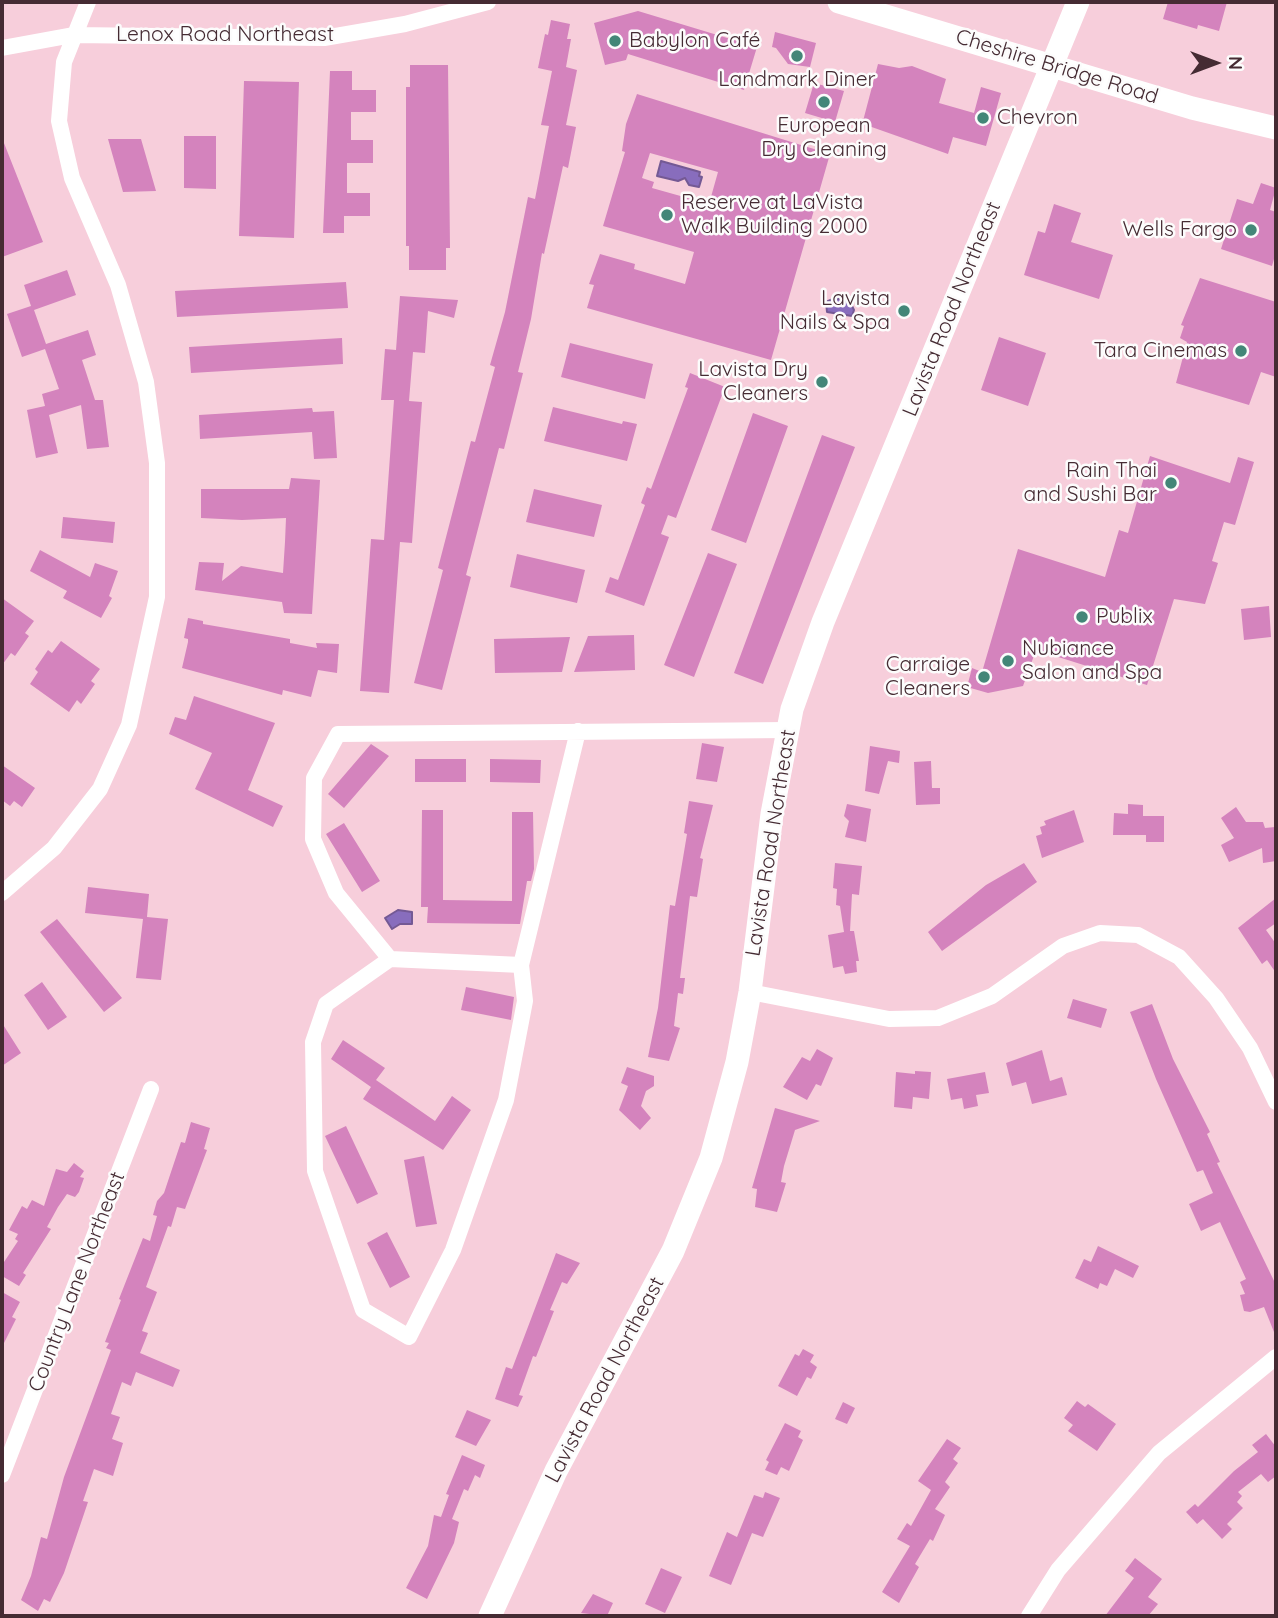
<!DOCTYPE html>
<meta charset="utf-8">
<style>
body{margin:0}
#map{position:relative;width:1278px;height:1618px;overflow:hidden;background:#f7cedb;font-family:Quicksand,sans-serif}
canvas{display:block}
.frame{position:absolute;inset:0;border:4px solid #452b33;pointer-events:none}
.north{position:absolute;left:1180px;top:28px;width:70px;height:70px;-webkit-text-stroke:5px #fcfcfc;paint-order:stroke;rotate:90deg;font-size:19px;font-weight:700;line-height:28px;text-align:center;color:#452b33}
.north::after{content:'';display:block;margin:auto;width:24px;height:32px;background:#452b33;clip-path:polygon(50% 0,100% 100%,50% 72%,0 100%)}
</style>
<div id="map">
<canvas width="1278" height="1618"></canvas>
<div class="frame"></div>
<div class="north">N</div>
</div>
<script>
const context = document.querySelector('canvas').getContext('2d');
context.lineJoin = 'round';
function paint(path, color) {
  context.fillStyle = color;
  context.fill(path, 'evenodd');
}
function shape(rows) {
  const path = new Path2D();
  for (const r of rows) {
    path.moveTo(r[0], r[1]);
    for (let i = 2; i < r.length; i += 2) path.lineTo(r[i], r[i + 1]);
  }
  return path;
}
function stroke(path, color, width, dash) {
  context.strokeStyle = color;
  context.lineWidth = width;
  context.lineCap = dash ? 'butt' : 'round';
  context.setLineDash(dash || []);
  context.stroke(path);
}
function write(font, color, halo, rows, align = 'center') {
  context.font = font + ' Quicksand,sans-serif';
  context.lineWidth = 5;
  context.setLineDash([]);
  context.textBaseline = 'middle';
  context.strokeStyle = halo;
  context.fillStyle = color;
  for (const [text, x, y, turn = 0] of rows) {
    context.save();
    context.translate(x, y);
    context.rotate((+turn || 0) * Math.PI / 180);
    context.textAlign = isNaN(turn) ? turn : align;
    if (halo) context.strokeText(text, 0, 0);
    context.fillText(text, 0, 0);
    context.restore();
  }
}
const water = shape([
 [661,161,700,172,699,176,702,177,699,187,689,185,685,178,678,181,657,176,661,161],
 [835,298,850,302,854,310,852,316,827,312,826,302,835,298],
 [398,910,412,912,412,924,400,924,392,929,385,918,398,910]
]);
const building = shape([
 [1168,2,1227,2,1219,31,1198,25,1197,29,1163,19],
 [638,11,757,47,744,90,628,54,626,60,605,65,594,23],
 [551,20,570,24,567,39,571,39,566,67,577,70,566,125,576,127,568,168,563,166,544,254,542,253,531,319,518,372,523,373,504,449,499,448,466,575,471,577,442,690,414,683,443,570,438,568,471,441,475,442,495,367,490,365,505,312,528,197,535,199,549,126,541,125,552,71,538,68,545,34,548,35],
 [775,32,816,43,810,67,788,64,776,48,772,47],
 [878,64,899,68,912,66,946,79,939,103,974,113,981,87,1001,93,986,146,953,137,948,154,866,125,867,122,863,121],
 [410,65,448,65,450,248,446,248,446,270,409,270,409,246,406,246,406,87,410,87],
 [330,71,352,71,352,90,376,90,376,112,351,112,351,140,373,140,373,163,347,163,347,193,370,193,370,216,344,216,344,233,323,233],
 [244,81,299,82,294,238,239,236],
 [814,83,844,91,835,122,805,113],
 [637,94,830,154,771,360,587,308,594,285,589,284,600,254,635,264,634,269,685,284,694,252,603,226,625,152,622,151,626,124],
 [650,153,718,172,709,204,652,188,654,182,642,178],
 [184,136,216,136,216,189,184,188],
 [2,138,43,242,2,257],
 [108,139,141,139,156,191,123,192],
 [1261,183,1276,188,1270,210,1276,212,1276,252,1272,266,1221,249,1237,199,1253,204],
 [1054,204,1081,213,1071,242,1113,255,1099,299,1024,275,1038,231,1045,233],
 [67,270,76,295,34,310,46,344,88,330,96,355,82,360,95,400,103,400,109,447,87,449,81,405,49,415,58,453,36,458,27,410,45,406,42,394,59,389,45,349,22,357,7,314,31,306,24,285],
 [1200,278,1276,302,1276,377,1261,372,1249,405,1176,383,1187,342,1180,338,1184,326,1181,325],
 [346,282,348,308,177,317,175,291],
 [400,296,458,300,454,318,428,311,425,353,413,352,409,401,422,402,412,543,400,542,389,693,360,691,371,539,384,540,394,400,381,400,385,349,396,350],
 [999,337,1046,353,1028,406,981,390],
 [342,338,343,364,191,373,189,347],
 [570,343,653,364,645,399,561,377],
 [690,373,725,387,676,518,668,515,661,534,669,537,644,606,605,592,610,577,618,580,645,505,641,503,647,487,651,489,688,388,685,387],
 [553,407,622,424,623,421,637,424,627,461,544,441],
 [312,408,313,412,334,411,337,458,314,459,312,432,200,439,199,415],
 [753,413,788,426,746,543,711,530],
 [822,435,855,447,763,684,734,673],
 [1150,456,1230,483,1238,457,1254,462,1235,525,1224,522,1212,561,1218,563,1205,604,1174,599,1147,685,1036,650,1023,686,988,693,967,687,972,668,982,672,1018,549,1105,577,1119,530,1128,533],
 [291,478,320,480,312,614,284,613,282,602,195,590,199,562,224,563,222,581,241,566,283,573,285,542,286,518,242,520,201,518,201,489,289,489],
 [534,489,602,505,594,537,526,522],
 [63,517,115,522,113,543,61,538],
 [40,550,90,577,95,563,118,571,109,596,112,598,101,618,63,598,67,591,30,571],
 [708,553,737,564,694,677,664,665],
 [517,554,585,570,577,603,510,587],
 [2,598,34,621,25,633,29,636,15,656,11,653,2,665],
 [1269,606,1271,637,1244,640,1241,609],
 [188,618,203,621,203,624,290,639,290,643,317,648,316,643,339,644,337,673,318,670,311,697,283,690,282,695,182,668,188,642,188,639,184,638],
 [634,635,635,670,574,672,588,636],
 [570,637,562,672,495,673,494,639],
 [61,641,100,669,91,681,95,684,81,704,77,700,69,712,30,684,38,672,35,669,48,650,52,653],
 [194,696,275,723,248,790,283,806,273,827,195,789,212,753,169,734,175,717,186,720],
 [702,743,724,747,717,782,696,779],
 [371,744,389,756,344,808,328,794],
 [870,746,900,751,899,763,888,761,879,794,865,791],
 [415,759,466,759,466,782,415,782],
 [490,759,541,760,540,783,490,782],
 [931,761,932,788,940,788,940,804,916,805,914,762],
 [2,765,35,788,22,807,14,801,10,806,2,800],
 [689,801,713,805,700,858,703,859,697,897,690,896,680,978,685,978,683,994,678,993,674,1026,680,1028,669,1061,648,1057,658,1008,670,905,675,906,687,834,684,833],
 [847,804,871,809,866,842,845,837,849,821,844,816],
 [1128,804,1143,805,1143,816,1164,816,1164,842,1146,842,1146,835,1113,835,1114,813,1128,814],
 [1236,807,1246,822,1263,822,1265,828,1275,827,1276,861,1263,863,1262,848,1229,862,1221,845,1234,838,1221,818],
 [422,810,443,810,443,900,512,901,512,812,533,812,534,869,531,881,527,881,520,924,427,923,428,907,421,907],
 [1074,810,1084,842,1042,858,1036,836,1042,834,1040,827,1046,825,1044,821],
 [344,823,380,881,362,892,326,834],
 [835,863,862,866,859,895,852,894,850,931,854,931,859,961,856,961,857,972,845,974,843,966,833,968,828,935,844,932,840,906,836,905,837,889,833,888],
 [1024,863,1037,882,942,951,928,932,986,885],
 [88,887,149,894,147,917,168,919,161,980,136,978,143,919,85,913],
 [1276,898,1276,923,1266,930,1276,944,1276,973,1267,960,1262,964,1238,928],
 [57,919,122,998,104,1012,40,932],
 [42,982,67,1017,48,1030,24,995],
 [466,987,514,997,511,1020,461,1010],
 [1073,999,1107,1009,1101,1028,1067,1018],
 [1152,1004,1173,1059,1210,1132,1207,1134,1220,1162,1217,1163,1276,1285,1276,1337,1264,1307,1250,1312,1244,1311,1240,1295,1245,1294,1240,1282,1246,1279,1220,1222,1201,1231,1189,1204,1213,1193,1203,1170,1197,1172,1156,1079,1130,1012],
 [2,1023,21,1053,2,1066],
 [343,1040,385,1068,376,1080,435,1121,452,1096,471,1110,443,1150,363,1099,371,1087,331,1059],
 [817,1049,833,1058,821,1086,816,1084,807,1100,783,1087,802,1057,810,1061],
 [1042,1050,1050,1081,1062,1077,1067,1095,1032,1104,1026,1082,1012,1086,1006,1063],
 [627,1067,654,1076,654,1086,646,1091,641,1106,651,1118,640,1130,619,1110,628,1086,621,1083],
 [915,1071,931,1072,929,1099,913,1097,912,1109,894,1107,896,1072,915,1074],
 [985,1072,989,1093,976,1095,978,1106,964,1109,962,1098,951,1100,947,1079],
 [775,1108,820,1121,795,1130,784,1166,781,1182,786,1183,777,1212,755,1207,757,1189,752,1188],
 [191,1122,210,1128,204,1149,207,1150,185,1209,177,1207,171,1227,168,1226,146,1287,157,1292,142,1331,148,1333,140,1353,180,1370,173,1387,136,1372,131,1386,122,1382,111,1414,120,1417,112,1439,123,1443,113,1476,94,1469,83,1501,88,1502,64,1573,50,1602,44,1599,38,1611,21,1600,31,1576,41,1537,47,1539,64,1477,111,1350,106,1348,109,1343,105,1342,121,1300,119,1299,143,1238,150,1241,157,1216,153,1215,157,1201,164,1193,181,1142,185,1143],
 [346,1126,378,1194,357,1204,325,1136],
 [424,1156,437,1224,416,1227,404,1160],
 [74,1163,84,1171,80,1177,84,1178,79,1192,75,1197,67,1194,58,1207,47,1227,51,1229,23,1273,26,1275,19,1286,2,1276,2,1265,18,1241,15,1239,18,1234,9,1230,22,1206,27,1209,32,1200,44,1206,56,1169,67,1172],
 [387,1232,410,1277,390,1288,367,1243],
 [1098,1246,1139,1266,1133,1278,1115,1269,1107,1286,1100,1283,1098,1289,1075,1278,1084,1259,1091,1262],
 [556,1253,580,1263,567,1284,562,1282,550,1310,554,1311,536,1357,533,1356,519,1395,523,1396,518,1407,495,1399,506,1367,512,1369],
 [2,1292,20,1302,12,1317,16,1319,2,1347],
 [803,1349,814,1355,810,1362,817,1367,811,1379,807,1377,797,1396,778,1386,795,1354,799,1356],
 [1077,1401,1085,1407,1088,1404,1116,1424,1097,1451,1068,1431,1073,1425,1064,1418],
 [843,1402,855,1408,847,1424,835,1419],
 [467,1410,491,1420,476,1446,455,1437],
 [785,1423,801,1431,798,1437,803,1440,789,1471,781,1467,777,1475,765,1470,769,1462,766,1460],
 [1266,1434,1276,1447,1276,1476,1268,1482,1261,1474,1238,1492,1242,1496,1237,1502,1243,1508,1227,1524,1232,1529,1222,1539,1203,1519,1197,1524,1186,1512,1195,1504,1198,1507,1234,1471,1258,1452,1252,1445],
 [947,1439,961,1448,953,1459,958,1463,945,1482,950,1487,935,1509,945,1515,933,1541,930,1539,915,1564,919,1567,899,1603,882,1592,910,1546,897,1539,907,1523,911,1526,931,1490,918,1481],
 [462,1455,485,1465,480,1478,475,1475,468,1491,464,1489,452,1519,459,1522,454,1543,427,1599,406,1588,428,1546,434,1515,441,1517,449,1495,446,1494],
 [765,1492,780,1498,763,1537,752,1533,731,1585,709,1576,727,1532,737,1537,754,1495,763,1498],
 [1135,1558,1162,1579,1148,1597,1158,1604,1148,1616,1105,1616,1134,1578,1125,1571],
 [661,1568,682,1577,665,1613,645,1604],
 [593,1594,613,1603,607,1616,581,1613]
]);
const minor = shape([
 [2,48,73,35,324,38,405,24,488,2],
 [2,893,54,848,100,789,129,725,157,597,157,463,146,382,118,285,72,178,59,121,64,62,88,2],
 [390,959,336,893,313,839,314,778,338,734,788,730],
 [521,965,390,959,326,1004,313,1042,315,1171,363,1310,409,1337,453,1250,506,1100,525,1001,521,965,578,731],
 [750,992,889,1019,938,1018,992,996,1063,946,1100,933,1138,935,1179,957,1216,998,1250,1048,1276,1102],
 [2,1475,151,1089],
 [1029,1616,1058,1570,1159,1453,1276,1357]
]);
const secondary = shape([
 [839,2,1192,108,1276,128],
 [490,1616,556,1471,673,1251,711,1158,737,1062,750,992,772,814,792,709,823,622,1078,2]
]);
const markers = [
 [615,41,7,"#438678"],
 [797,56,7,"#438678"],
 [824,102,7,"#438678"],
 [983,118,7,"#438678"],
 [667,215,7,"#438678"],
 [1251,230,7,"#438678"],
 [904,311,7,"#438678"],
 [1241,351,7,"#438678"],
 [822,382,7,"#438678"],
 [1171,483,7,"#438678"],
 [1082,617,7,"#438678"],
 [1008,661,7,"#438678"],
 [984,677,7,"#438678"]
];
const streetNames = [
 ["Lenox Road Northeast",225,35],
 ["Cheshire Bridge Road",1057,67,17],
 ["Lavista Road Northeast",952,309,-68],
 ["Lavista Road Northeast",771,843,-81],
 ["Country Lane Northeast",77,1282,-69],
 ["Lavista Road Northeast",605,1380,-62]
];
const poiNames = [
 ["Babylon Café",629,41,"left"],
 ["Landmark Diner",797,80,"center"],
 ["Chevron",997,118,"left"],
 ["European",824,126,"center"],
 ["Dry Cleaning",824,150,"center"],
 ["Reserve at LaVista",681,203,"left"],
 ["Walk Building 2000",681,227,"left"],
 ["Wells Fargo",1237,230],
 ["Lavista",890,299],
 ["Nails & Spa",890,323],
 ["Tara Cinemas",1227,351],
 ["Lavista Dry",808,370],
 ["Cleaners",808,394],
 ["Rain Thai",1157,471],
 ["and Sushi Bar",1157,495],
 ["Publix",1096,617,"left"],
 ["Nubiance",1022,649,"left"],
 ["Salon and Spa",1022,673,"left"],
 ["Carraige",970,665],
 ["Cleaners",970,689]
];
paint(water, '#886dbd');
stroke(water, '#745994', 2);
paint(building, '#d483bd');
stroke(minor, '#fff', 16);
stroke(secondary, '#fff', 23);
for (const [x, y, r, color] of markers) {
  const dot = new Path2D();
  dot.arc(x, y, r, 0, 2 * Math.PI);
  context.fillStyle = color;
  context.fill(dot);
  stroke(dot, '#fcfcfc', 2.5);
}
write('21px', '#452b33', '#fcfcfc', streetNames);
write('21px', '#452b33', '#fcfcfc', poiNames, 'right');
</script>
